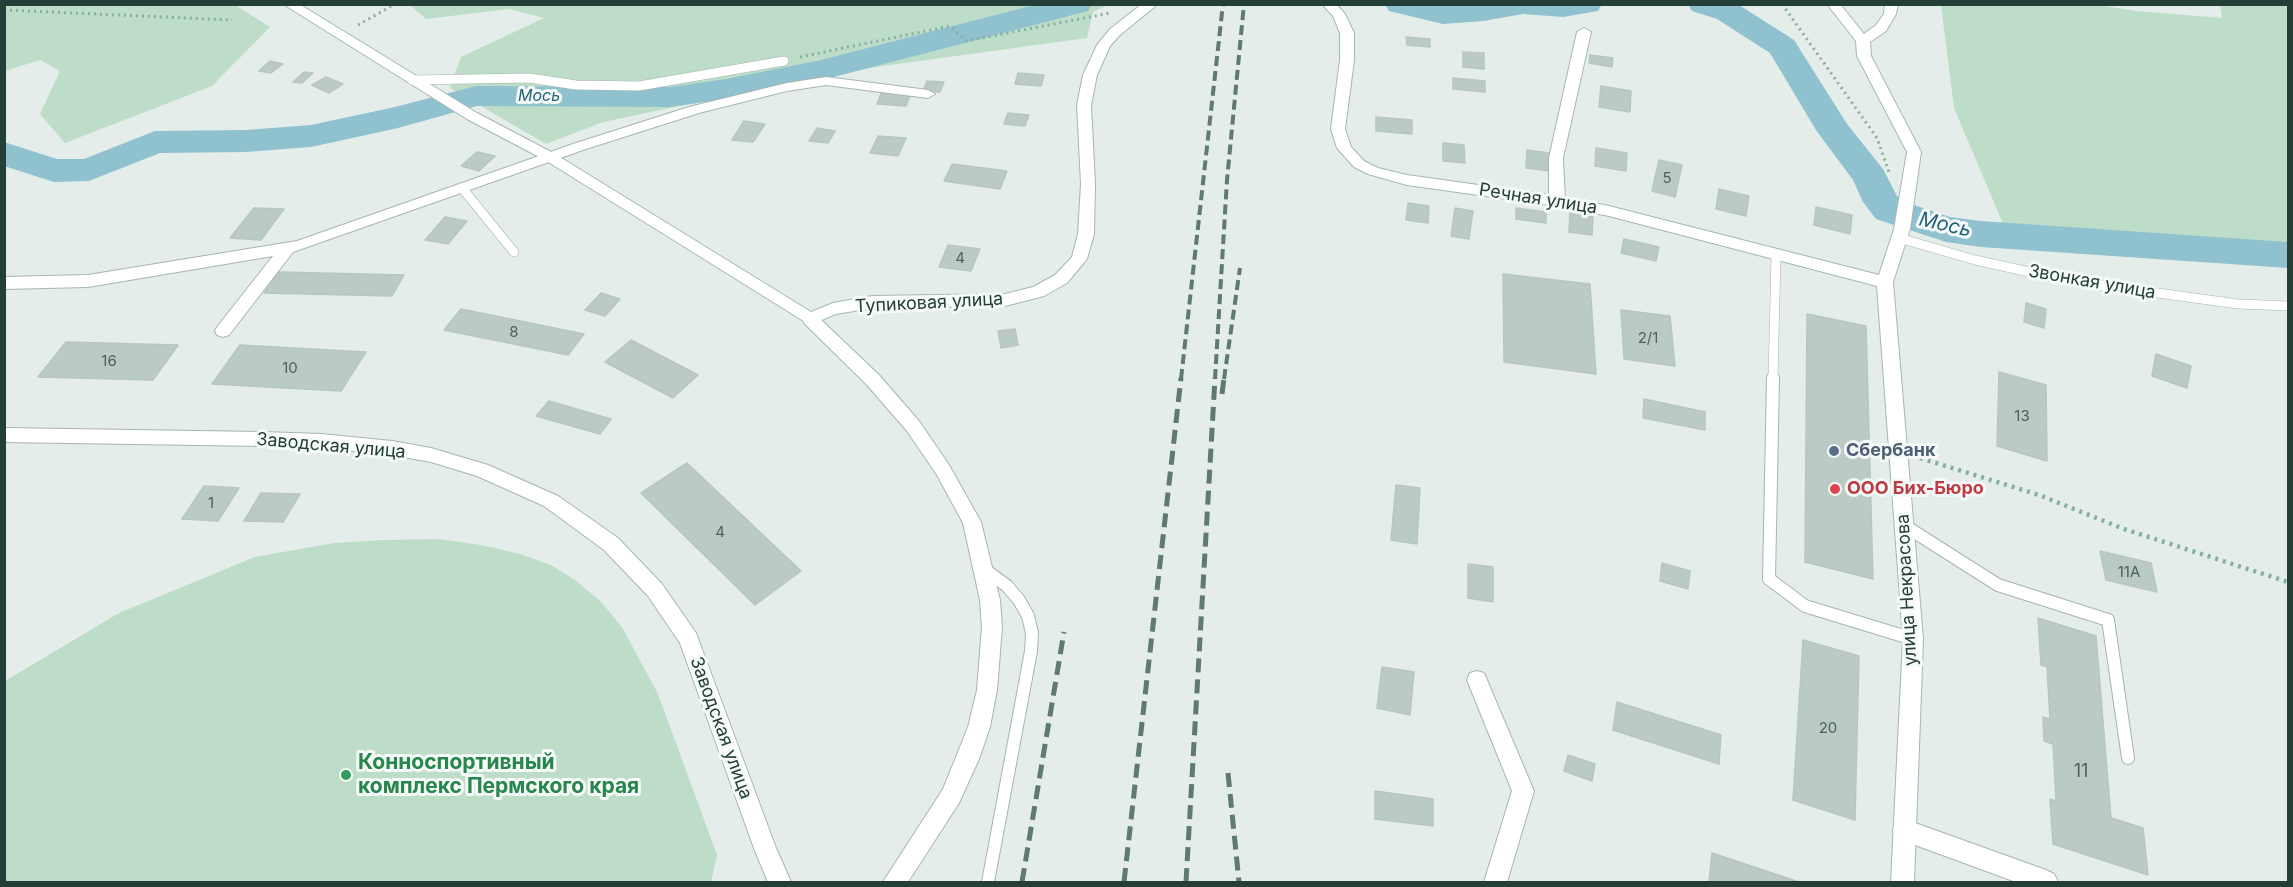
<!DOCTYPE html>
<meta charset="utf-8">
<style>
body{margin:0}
#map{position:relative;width:2293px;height:887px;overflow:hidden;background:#e4ede9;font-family:Inter,sans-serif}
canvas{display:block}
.frame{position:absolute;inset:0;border:6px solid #243e38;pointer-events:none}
</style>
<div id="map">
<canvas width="2293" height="887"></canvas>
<div class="frame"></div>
</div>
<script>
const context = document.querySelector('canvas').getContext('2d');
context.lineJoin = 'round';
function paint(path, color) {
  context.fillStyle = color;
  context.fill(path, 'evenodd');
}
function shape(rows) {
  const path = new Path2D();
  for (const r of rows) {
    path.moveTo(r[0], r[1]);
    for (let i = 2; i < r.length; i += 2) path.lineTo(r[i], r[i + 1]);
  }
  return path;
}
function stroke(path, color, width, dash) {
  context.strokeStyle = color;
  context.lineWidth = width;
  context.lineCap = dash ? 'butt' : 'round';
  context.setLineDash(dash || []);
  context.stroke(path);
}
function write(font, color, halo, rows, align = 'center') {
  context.font = font + ' Inter,sans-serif';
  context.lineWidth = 6;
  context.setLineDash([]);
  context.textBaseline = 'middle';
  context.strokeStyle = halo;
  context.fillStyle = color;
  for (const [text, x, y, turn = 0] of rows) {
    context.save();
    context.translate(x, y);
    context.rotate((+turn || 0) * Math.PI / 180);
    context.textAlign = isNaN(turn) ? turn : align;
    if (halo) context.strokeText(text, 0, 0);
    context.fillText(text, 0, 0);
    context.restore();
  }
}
const green = shape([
 [5,4,235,5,270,27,212,86,65,143,40,114,60,71,40,60,5,71],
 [416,4,1108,5,1093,12,1087,38,847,71,603,122,546,144,450,88,461,57,544,18,509,9,426,19,412,7],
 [1941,5,2099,5,2136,11,2222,18,2220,5,2288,5,2288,243,2004,226,1954,108],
 [439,539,481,545,520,554,551,565,575,580,601,602,622,627,658,694,717,855,711,882,5,882,5,681,119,613,255,557,334,543,384,540]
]);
const river = shape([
 [1038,4,1092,4,1088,11,830,78,726,99,670,107,477,106,398,128,311,147,246,152,160,153,89,181,54,182,4,166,4,142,57,159,84,159,155,131,246,130,311,125,395,107,476,86,670,87,726,79,817,61,1038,4],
 [1385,4,1443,6,1602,4,1598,11,1563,17,1523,14,1483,21,1443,24,1389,11,1385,4],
 [1688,4,1739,5,1794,40,1847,124,1883,169,1897,196,1902,201,1950,217,1981,221,2288,242,2288,268,1981,247,1946,242,1876,219,1863,202,1853,180,1816,130,1770,53,1717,19,1692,11,1688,4]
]);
const building = shape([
 [1406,37,1430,39,1430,47,1407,45,1406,37],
 [1463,52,1484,53,1484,69,1463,67,1463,52],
 [1590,55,1613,58,1612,67,1589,63,1590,55],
 [270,61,283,64,271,73,259,71,270,61],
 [304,72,313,73,302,83,293,82,304,72],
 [1018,73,1044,75,1041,86,1015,84,1018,73],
 [326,77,343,84,329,93,312,85,326,77],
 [1453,78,1485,81,1485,92,1453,89,1453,78],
 [927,81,944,82,940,92,923,91,927,81],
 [1601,86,1631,91,1630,112,1599,107,1601,86],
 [882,91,911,93,906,106,877,104,882,91],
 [1008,113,1029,115,1025,126,1004,124,1008,113],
 [1376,117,1412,120,1412,134,1376,131,1376,117],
 [744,121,765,124,753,142,732,140,744,121],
 [817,128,835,131,828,143,809,141,817,128],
 [878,136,906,138,898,156,870,153,878,136],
 [1443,143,1464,145,1465,163,1443,161,1443,143],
 [1596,148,1627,153,1626,171,1595,166,1596,148],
 [1527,150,1549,153,1549,171,1526,168,1527,150],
 [477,152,495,156,479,171,461,166,477,152],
 [1659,160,1682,165,1675,197,1652,191,1659,160],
 [952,164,1007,171,1000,189,944,181,952,164],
 [1719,189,1749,196,1746,216,1716,209,1719,189],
 [1408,203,1429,206,1428,223,1406,220,1408,203],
 [1816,207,1852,215,1850,234,1814,225,1816,207],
 [254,208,284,209,261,240,230,238,254,208],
 [1455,208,1473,211,1469,239,1451,236,1455,208],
 [1516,208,1546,212,1546,223,1516,219,1516,208],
 [1570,213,1593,217,1592,235,1569,232,1570,213],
 [445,217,467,221,448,244,425,240,445,217],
 [1624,239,1659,247,1656,261,1621,253,1624,239],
 [948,245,980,249,971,271,939,267,948,245],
 [278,272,404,275,392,296,264,293,278,272],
 [1503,274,1590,284,1596,374,1504,362,1503,274],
 [601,293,620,299,605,316,585,310,601,293],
 [2026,303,2046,309,2044,328,2024,322,2026,303],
 [461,309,584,334,568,355,444,330,461,309],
 [1621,310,1670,316,1675,366,1624,359,1621,310],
 [1807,314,1866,326,1873,579,1805,562,1807,314],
 [1015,329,1018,345,1001,348,998,331,1015,329],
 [631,340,698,375,673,398,605,362,631,340],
 [66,342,178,345,153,380,38,377,66,342],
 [240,345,366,352,341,391,212,384,240,345],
 [2156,354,2191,366,2187,388,2152,376,2156,354],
 [1999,372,2046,385,2047,461,1997,446,1999,372],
 [1644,399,1705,412,1705,430,1643,418,1644,399],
 [549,401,611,419,600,434,536,416,549,401],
 [687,463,801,571,755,605,641,493,687,463],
 [1396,485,1420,488,1417,544,1391,540,1396,485],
 [204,486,239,488,218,521,182,519,204,486],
 [261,493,300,494,283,522,244,521,261,493],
 [2100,551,2151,563,2157,592,2106,580,2100,551],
 [1662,563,1690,571,1688,589,1660,581,1662,563],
 [1468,564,1493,567,1493,602,1468,598,1468,564],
 [2038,618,2096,636,2111,818,2143,828,2148,875,2053,844,2050,799,2056,801,2053,744,2044,741,2043,717,2050,719,2047,667,2041,665,2038,618],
 [1803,640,1859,656,1855,820,1793,800,1803,640],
 [1382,667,1414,672,1410,715,1377,708,1382,667],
 [1617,702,1721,735,1719,764,1613,730,1617,702],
 [1568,755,1595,764,1592,781,1564,771,1568,755],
 [1375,791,1433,799,1433,826,1375,819,1375,791],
 [1712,853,1799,882,1709,882,1712,853]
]);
const pathFar1 = shape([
 [1782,4,1877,138,1890,175],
 [4,10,232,20],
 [358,25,395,4],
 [800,57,950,26,967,41,1110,13]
]);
const path = shape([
 [1920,458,2039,495,2124,529,2288,582]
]);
const laneFar1 = shape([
 [412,80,529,78,576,85,639,86,784,61],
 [462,188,514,252],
 [1899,238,1975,260,2070,281,2238,304,2288,306],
 [1773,379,1776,256]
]);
const lane = shape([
 [1773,378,1769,579,1805,606,1913,639],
 [1905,526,1998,585,2108,620,2128,758],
 [984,569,1007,586,1019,600,1028,616,1032,633,1031,651,988,882]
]);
const street = shape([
 [1584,28,1591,32,1563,158,1565,201,1557,206,1549,201,1549,158,1577,32,1584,28],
 [826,77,928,90,935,94,928,98,826,85,787,91,699,113,586,149,293,252,229,335,223,337,217,335,215,331,217,327,273,256,88,287,4,289,4,277,88,275,297,241,576,143,689,107,787,83,826,77],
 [810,313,816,315,879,375,919,421,949,465,981,522,1000,600,1002,627,997,690,990,727,979,759,959,803,908,882,883,882,943,789,968,727,977,690,982,627,980,600,963,523,937,475,907,431,867,385,804,323,802,319,804,315,810,313],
 [4,428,262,432,321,434,392,441,431,448,488,465,558,496,618,538,662,584,696,633,776,848,791,882,768,882,755,851,680,643,648,596,604,550,544,506,477,476,431,462,392,455,321,448,262,446,4,442,4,428],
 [1477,671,1484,673,1534,791,1507,882,1484,882,1512,791,1467,680,1470,673,1477,671],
 [1904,819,2046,870,2054,874,2058,882,2016,882,1896,838,1893,830,1896,822,1904,819]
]);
const secondary = shape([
 [283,4,299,4,477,113,555,154,811,312,833,303,872,296,1005,294,1033,287,1055,275,1072,257,1078,234,1081,184,1077,105,1083,75,1097,45,1110,29,1142,4,1158,4,1120,35,1110,46,1097,75,1091,105,1095,184,1094,234,1087,259,1067,283,1044,296,1005,306,872,308,836,314,810,325,545,160,467,119,283,4],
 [1322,4,1336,4,1345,14,1354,33,1354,60,1345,129,1351,147,1364,161,1378,168,1407,175,1557,196,1609,206,1879,275,1894,229,1907,152,1857,56,1856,41,1827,4,1840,4,1864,34,1876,25,1884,14,1885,4,1898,4,1896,14,1886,31,1870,42,1871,56,1921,152,1910,229,1893,282,1923,639,1914,882,1891,882,1903,639,1877,286,1609,216,1557,206,1407,185,1368,174,1354,167,1337,148,1331,129,1340,60,1340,33,1333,16,1322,4]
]);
const railFar1 = shape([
 [1181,379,1223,4],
 [1215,379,1227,180,1244,4],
 [1224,379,1240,268]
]);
const rail = shape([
 [1222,394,1224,378],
 [1228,773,1239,882],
 [1022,882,1064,632],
 [1124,882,1181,378],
 [1186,882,1215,378]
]);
const markers = [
 [1834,451,6,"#5c6f8a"],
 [1835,489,6,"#e0444e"],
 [346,775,6,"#2e9e5b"]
];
const numberNames = [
 ["5",1667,178],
 ["4",960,258],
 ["8",514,332],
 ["2/1",1648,338],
 ["16",109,361],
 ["10",290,368],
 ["13",2022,416],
 ["1",211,503],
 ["4",720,532],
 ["11А",2129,572],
 ["20",1828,728]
];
const farWaternames = [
 ["Мось",539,96]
];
const streetNames = [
 ["Речная улица",1538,199,9],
 ["Звонкая улица",2092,282,10],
 ["Тупиковая улица",929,303,-3],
 ["Заводская улица",331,446,5],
 ["улица Некрасова",1907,590,-93],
 ["Заводская улица",721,728,70]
];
const serviceNames = [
 ["Сбербанк",1846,451]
];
const healthNames = [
 ["ООО Бих-Бюро",1847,489]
];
const nearNumbernames = [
 ["11",2081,772]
];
const waterNames = [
 ["Мось",1945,225,13]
];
const nearLeisurenames = [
 ["Конноспортивный",358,763],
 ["комплекс Пермского края",358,787]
];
paint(green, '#beddc8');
paint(river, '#8fc1cf');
paint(building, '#bccac6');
stroke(building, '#b7c6c1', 1.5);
stroke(laneFar1, '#a7b5b0', 10);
stroke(lane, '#a7b5b0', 14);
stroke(street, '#a7b5b0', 2);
stroke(secondary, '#a3b8b2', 2);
stroke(pathFar1, '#86afa4', 3, [2, 4]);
stroke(path, '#86afa4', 4.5, [3, 5]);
stroke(laneFar1, '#fff', 9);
stroke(lane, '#fff', 12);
paint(street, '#fff');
paint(secondary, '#fff');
stroke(railFar1, '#5f7973', 4, [10, 5]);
stroke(rail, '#5f7973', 5, [14, 7]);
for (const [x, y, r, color] of markers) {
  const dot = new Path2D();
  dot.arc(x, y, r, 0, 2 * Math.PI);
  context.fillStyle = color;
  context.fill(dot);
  stroke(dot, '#f5f9f7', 2);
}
write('15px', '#4a615c', null, numberNames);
write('italic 16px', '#216477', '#f5f9f7', farWaternames);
write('18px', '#243e38', '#f5f9f7', streetNames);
write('bold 18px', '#4e5e75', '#f5f9f7', serviceNames, 'left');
write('bold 18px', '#be3a42', '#f5f9f7', healthNames, 'left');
write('18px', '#4a615c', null, nearNumbernames);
write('italic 20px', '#216477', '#f5f9f7', waterNames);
write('bold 21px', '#27864d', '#f5f9f7', nearLeisurenames, 'left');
</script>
